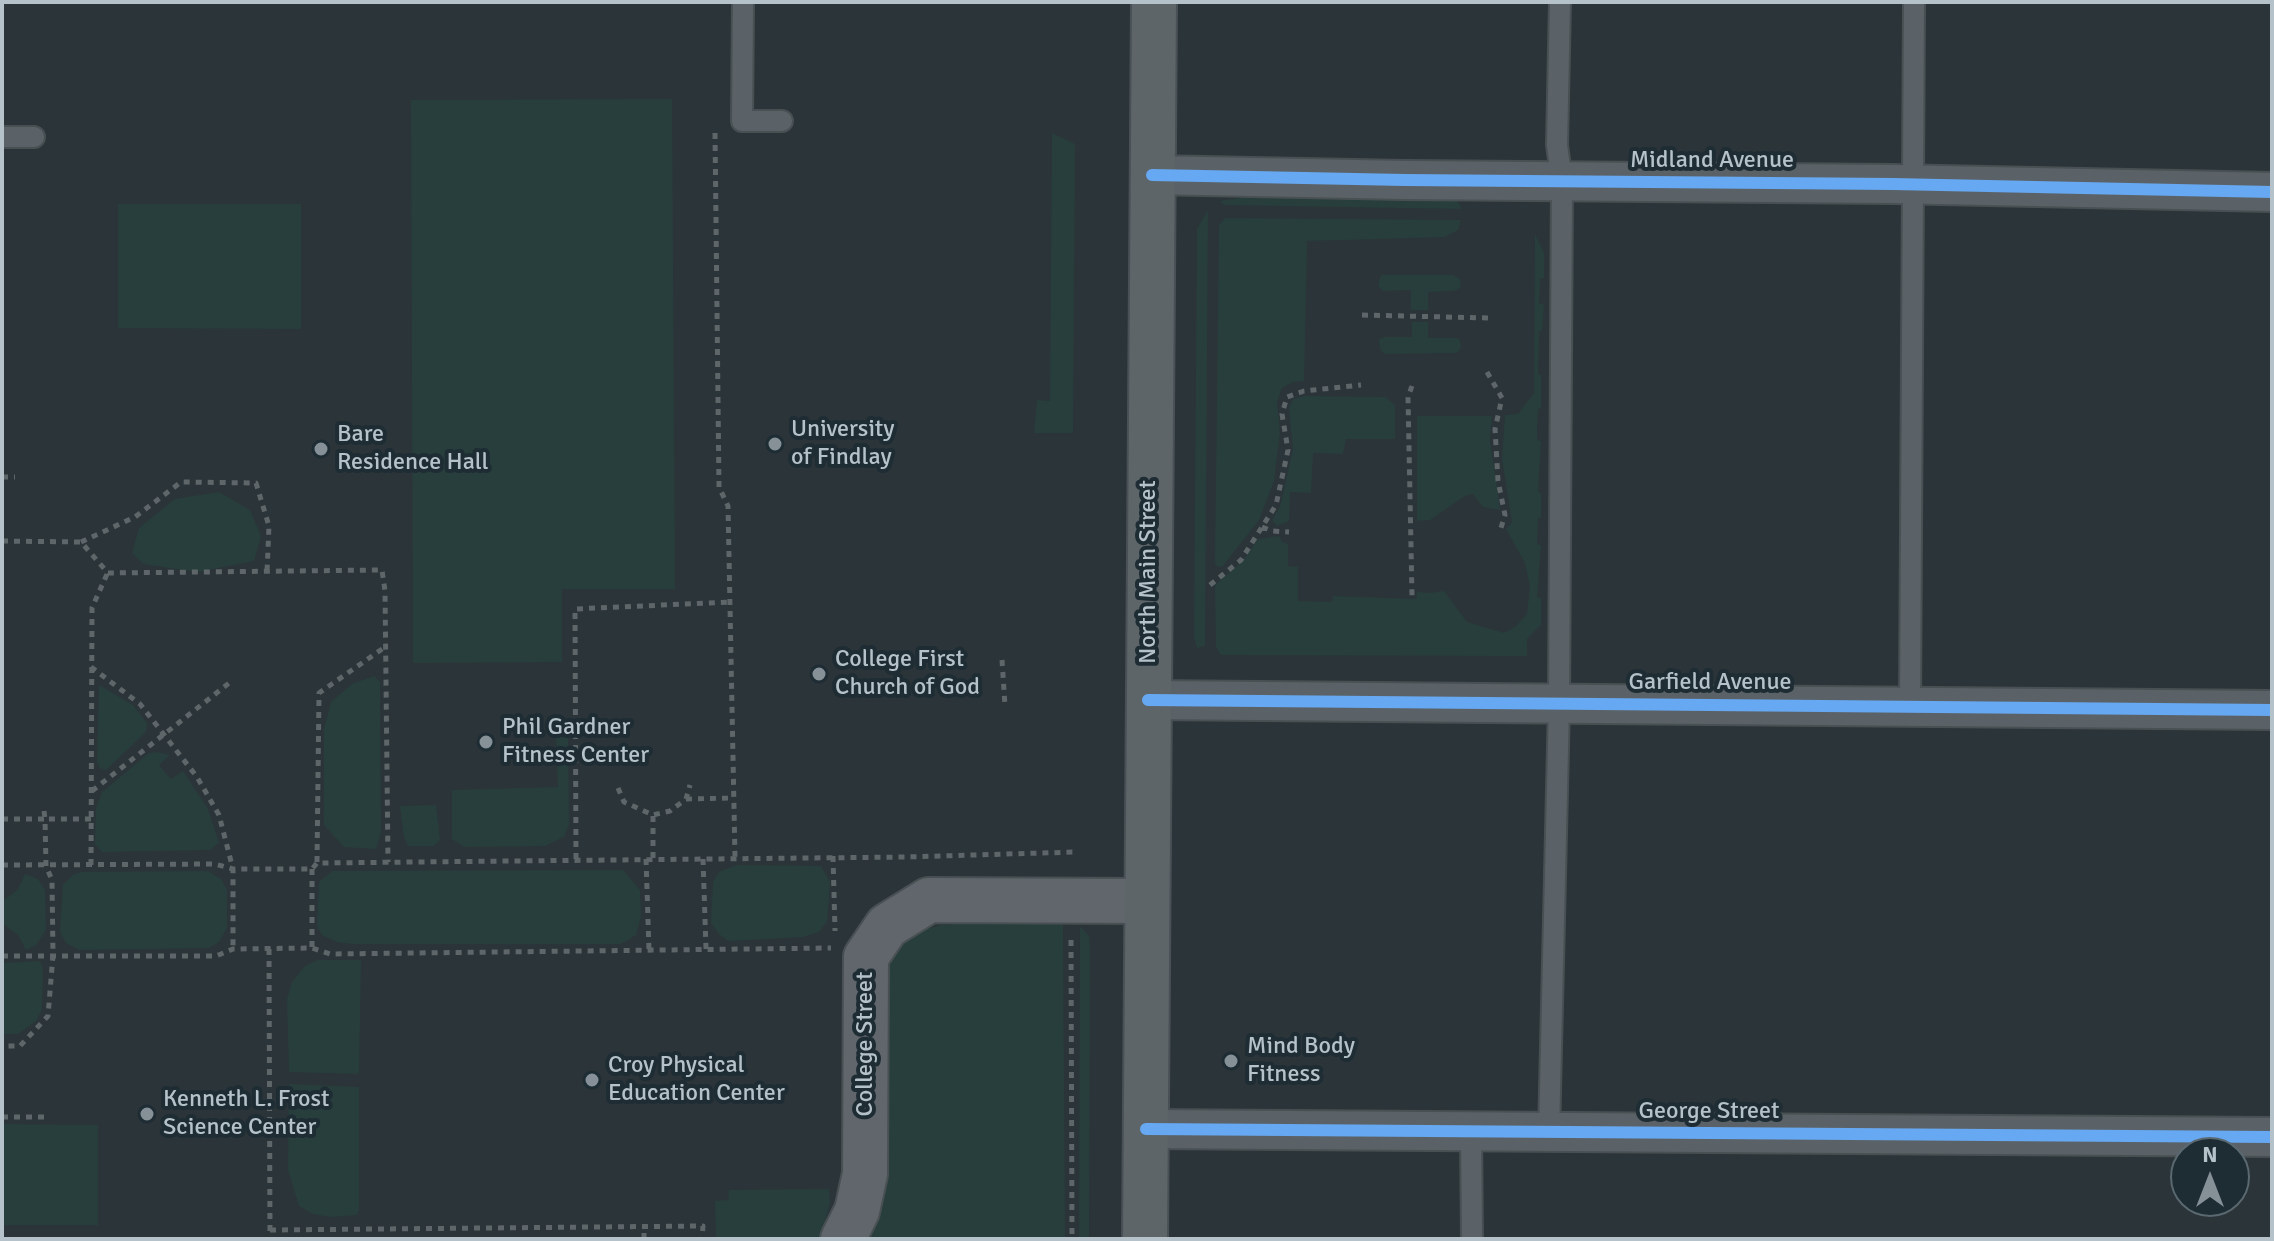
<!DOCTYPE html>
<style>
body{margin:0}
#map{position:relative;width:2274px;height:1241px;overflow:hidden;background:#2b3439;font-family:Signika,sans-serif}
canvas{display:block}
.frame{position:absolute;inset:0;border:4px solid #b5c2c9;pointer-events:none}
.north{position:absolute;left:2170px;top:1137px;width:80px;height:80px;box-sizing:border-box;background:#1e2c34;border:2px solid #5a6870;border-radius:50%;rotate:0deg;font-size:22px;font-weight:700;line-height:32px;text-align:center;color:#b5c2c9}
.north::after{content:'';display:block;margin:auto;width:28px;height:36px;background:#859097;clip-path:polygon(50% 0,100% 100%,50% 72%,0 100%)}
</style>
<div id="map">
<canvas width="2274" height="1241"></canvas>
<div class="frame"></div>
<div class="north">N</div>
</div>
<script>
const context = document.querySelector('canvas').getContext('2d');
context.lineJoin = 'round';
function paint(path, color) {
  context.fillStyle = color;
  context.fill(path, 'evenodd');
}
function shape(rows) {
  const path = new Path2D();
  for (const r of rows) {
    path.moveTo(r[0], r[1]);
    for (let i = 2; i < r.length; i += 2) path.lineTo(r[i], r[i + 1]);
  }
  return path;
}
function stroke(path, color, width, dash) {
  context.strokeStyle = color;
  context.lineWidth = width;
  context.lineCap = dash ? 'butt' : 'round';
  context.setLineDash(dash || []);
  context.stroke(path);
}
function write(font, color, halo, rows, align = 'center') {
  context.font = font + ' Signika,sans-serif';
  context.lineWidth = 8;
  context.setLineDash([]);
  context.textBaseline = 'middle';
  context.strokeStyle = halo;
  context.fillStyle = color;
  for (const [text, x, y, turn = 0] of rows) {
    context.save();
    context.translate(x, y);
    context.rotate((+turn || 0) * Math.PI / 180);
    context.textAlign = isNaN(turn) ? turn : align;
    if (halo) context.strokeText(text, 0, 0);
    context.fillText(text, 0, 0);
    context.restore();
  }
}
const green = shape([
 [672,99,675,589,562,589,562,662,413,663,411,100],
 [1052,133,1075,144,1073,433,1034,433,1037,400,1050,401],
 [1245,197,1448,198,1458,202,1462,209,1224,205,1220,201],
 [118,204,301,204,301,329,118,328],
 [1208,210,1205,646,1197,648,1194,637,1197,229],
 [1225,218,1461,220,1458,230,1445,237,1307,241,1304,381,1293,382,1282,388,1277,402,1280,432,1274,481,1259,520,1222,567,1216,566,1215,561,1219,225],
 [1535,234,1544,253,1544,278,1540,278,1539,304,1544,304,1542,331,1539,331,1538,374,1541,375,1541,408,1538,409,1537,430,1537,440,1541,441,1538,492,1541,493,1541,518,1538,518,1537,544,1541,545,1537,597,1541,598,1541,625,1527,639,1527,656,1221,655,1216,647,1215,585,1243,561,1258,539,1267,538,1279,536,1282,542,1288,544,1288,566,1298,567,1298,601,1332,602,1333,596,1416,599,1417,592,1431,593,1444,591,1467,622,1504,633,1515,627,1527,614,1530,587,1525,563,1506,529,1512,522,1502,459,1505,415,1518,414,1534,393],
 [1381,275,1453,275,1460,279,1461,287,1454,291,1428,292,1428,310,1411,310,1411,290,1383,291,1378,286],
 [1412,322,1428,322,1428,338,1456,338,1460,340,1461,347,1457,353,1384,354,1380,349,1379,339,1385,337,1412,337],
 [1305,396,1386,397,1395,405,1395,439,1346,439,1343,454,1313,453,1311,493,1290,492,1289,521,1277,526,1272,520,1280,507,1293,449,1289,408,1293,399],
 [1417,416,1492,416,1490,440,1500,510,1483,507,1473,494,1465,496,1430,520,1417,521],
 [219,492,250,510,261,536,254,561,198,572,143,564,132,553,139,528,175,499],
 [374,676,380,682,381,832,376,849,344,847,324,825,324,729,331,702,352,684],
 [99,685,133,705,147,723,146,732,106,770,100,768,97,763],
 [556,737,568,737,569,824,564,837,545,846,464,847,452,839,452,790,558,787],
 [157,752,170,755,159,765,171,779,183,771,208,809,219,843,210,850,102,852,95,844,96,808,102,792,149,753],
 [436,805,440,840,434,846,408,846,404,837,400,806],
 [737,865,821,866,830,882,827,922,819,932,803,937,728,941,719,934,711,923,713,882,719,872],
 [623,870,640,890,641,916,636,935,621,944,352,944,337,942,322,935,317,926,319,882,332,871],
 [208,871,221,879,227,890,227,928,219,942,209,948,79,950,66,943,60,931,63,885,73,875,81,872],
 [25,874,38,879,45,890,46,930,36,945,26,950,18,935,2,923,2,902,18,889],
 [1063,919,1065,1239,867,1239,886,969,892,951,905,939,922,930,941,925],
 [1080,926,1089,936,1090,949,1089,1239,1079,1239],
 [318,960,361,960,359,1074,289,1072,287,999,292,982,305,966],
 [40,961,43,968,42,1009,36,1021,18,1034,2,1034,2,963],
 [289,1084,359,1087,359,1209,357,1215,331,1217,313,1214,299,1206,288,1170],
 [2,1124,98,1125,98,1225,2,1225],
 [829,1189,830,1203,820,1239,716,1239,715,1201,728,1200,729,1190]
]);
const path = shape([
 [715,133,719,487,728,506,735,858],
 [1362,315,1488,318],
 [1487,372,1502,398,1495,429,1498,481,1505,515,1500,531],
 [1412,386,1408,397,1412,596],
 [2,477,15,477],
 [1262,527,1272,531,1289,532],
 [2,541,81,542,108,573,382,570,385,591,388,862],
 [81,542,135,517,181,482,256,483,269,526,267,572],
 [1210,585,1241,560,1276,505,1288,450,1282,414,1287,397,1304,391,1361,385],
 [1002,660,1005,706],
 [91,667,140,704,197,777,219,815,233,869,233,949],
 [618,788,624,802,653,815,670,811,686,799,690,785],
 [92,791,233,680],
 [686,799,734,798],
 [44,811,45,819,91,819],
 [653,816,653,859],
 [2,819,45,819,46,866,52,880,53,955,48,1016,20,1046,2,1046],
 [833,856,835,931],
 [576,859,575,609,730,602],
 [646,859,649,950],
 [703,859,706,949],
 [317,862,319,693,385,647],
 [2,865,215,864,233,869,312,869,317,863,906,857,1076,852],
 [91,865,92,608,107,574],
 [312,869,312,948],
 [1071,940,1072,1239],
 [269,949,270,1239],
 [2,956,216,956,233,949,312,948,330,954,831,948],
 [2,1117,44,1117],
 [270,1230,703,1226,702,1239],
 [644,1239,644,1227]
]);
const lane = shape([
 [743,2,742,121,782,121],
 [2,137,34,137],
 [1910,706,1914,2],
 [1471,1132,1472,1239],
 [1549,1133,1559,704,1562,182,1557,145,1560,2]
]);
const street = shape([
 [1152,175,1405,180,1893,184,2272,192],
 [1148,700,2272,710],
 [1146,1129,2272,1137]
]);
const secondary = shape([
 [843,1239,857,1211,865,1174,866,957,887,926,929,900,1147,901]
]);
const primary = shape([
 [1145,1239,1154,2]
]);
const cycleway = shape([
 [1152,175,1405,180,1893,184,2272,192],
 [1148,700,2272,710],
 [1146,1129,2272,1137]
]);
const markers = [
 [775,444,8,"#859097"],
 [321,449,8,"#859097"],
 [819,674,8,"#859097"],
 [486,742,8,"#859097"],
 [1231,1061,8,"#859097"],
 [592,1080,8,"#859097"],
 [147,1114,8,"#859097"]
];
const streetNames = [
 ["Midland Avenue",1712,161],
 ["North Main Street",1149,572,-90],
 ["Garfield Avenue",1710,683],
 ["College Street",866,1044,-90],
 ["George Street",1709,1112]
];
const poiNames = [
 ["University",791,430],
 ["of Findlay",791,458],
 ["Bare",337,435],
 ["Residence Hall",337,463],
 ["College First",835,660],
 ["Church of God",835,688],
 ["Phil Gardner",502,728],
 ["Fitness Center",502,756],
 ["Mind Body",1247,1047],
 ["Fitness",1247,1075],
 ["Croy Physical",608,1066],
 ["Education Center",608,1094],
 ["Kenneth L. Frost",163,1100],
 ["Science Center",163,1128]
];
paint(green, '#283e3c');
stroke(lane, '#495053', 24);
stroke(street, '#495053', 42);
stroke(secondary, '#495053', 48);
stroke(primary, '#495156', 48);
stroke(path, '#5e6669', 5, [6, 6]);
stroke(lane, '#5b6267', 20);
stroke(street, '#5b6267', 38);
stroke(secondary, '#60666b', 44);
stroke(primary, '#5d6569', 44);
stroke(cycleway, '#66a8f1', 12);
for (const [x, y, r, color] of markers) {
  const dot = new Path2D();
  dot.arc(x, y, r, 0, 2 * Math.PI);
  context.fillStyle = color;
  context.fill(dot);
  stroke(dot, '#1e2c34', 3);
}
write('24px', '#b5c2c9', '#1e2c34', streetNames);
write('24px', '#b5c2c9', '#1e2c34', poiNames, 'left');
</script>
